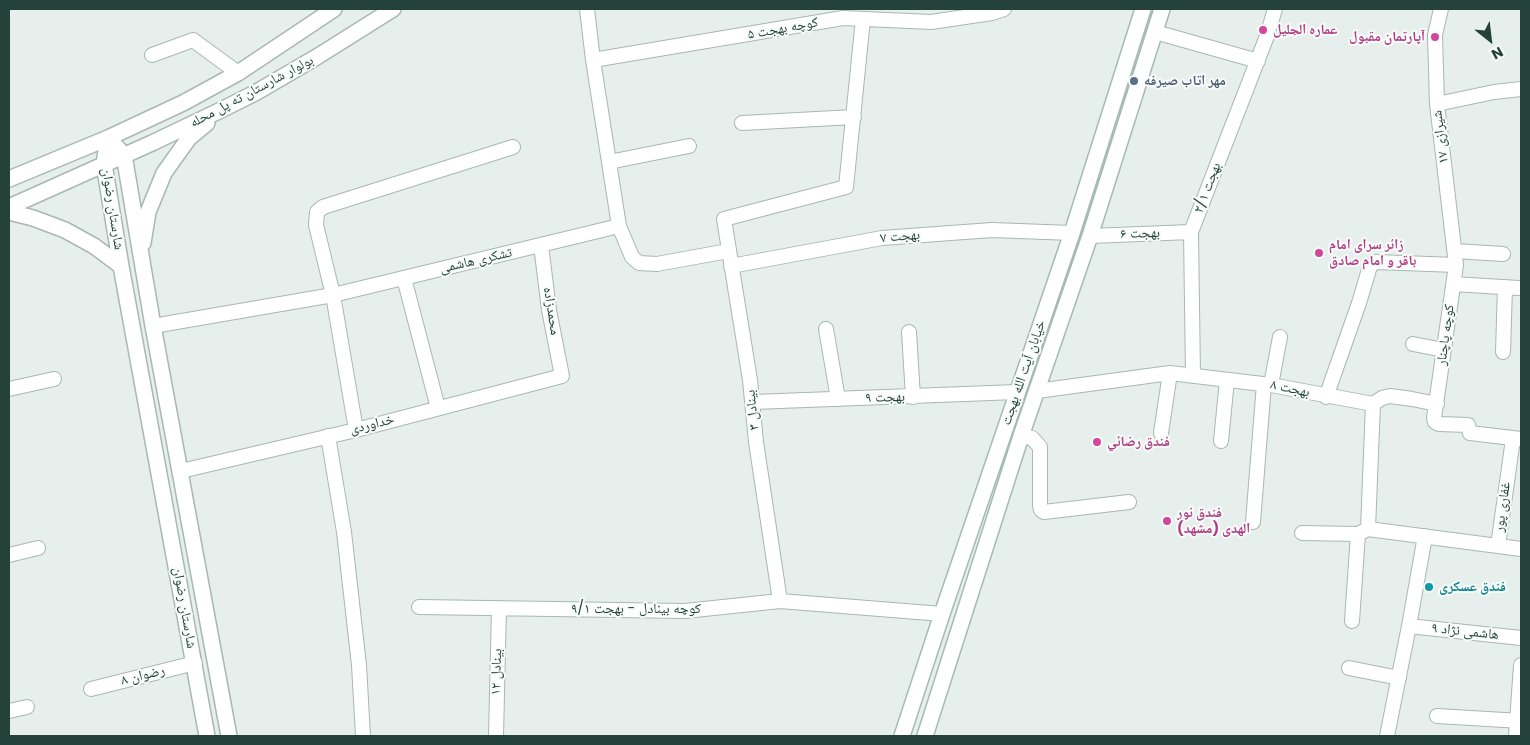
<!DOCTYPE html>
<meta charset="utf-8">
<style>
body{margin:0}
#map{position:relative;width:1530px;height:745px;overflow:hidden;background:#e6efeb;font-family:Poppins,sans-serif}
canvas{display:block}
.frame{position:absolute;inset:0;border:10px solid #24423a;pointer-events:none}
.north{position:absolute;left:1465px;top:15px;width:50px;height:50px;-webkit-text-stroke:4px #f7fbf9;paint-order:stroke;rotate:151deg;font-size:14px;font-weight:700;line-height:20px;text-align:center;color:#24423a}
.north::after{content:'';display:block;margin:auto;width:18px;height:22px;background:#24423a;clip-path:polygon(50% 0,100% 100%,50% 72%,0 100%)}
</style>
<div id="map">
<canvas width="1530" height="745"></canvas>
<div class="frame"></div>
<div class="north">N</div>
</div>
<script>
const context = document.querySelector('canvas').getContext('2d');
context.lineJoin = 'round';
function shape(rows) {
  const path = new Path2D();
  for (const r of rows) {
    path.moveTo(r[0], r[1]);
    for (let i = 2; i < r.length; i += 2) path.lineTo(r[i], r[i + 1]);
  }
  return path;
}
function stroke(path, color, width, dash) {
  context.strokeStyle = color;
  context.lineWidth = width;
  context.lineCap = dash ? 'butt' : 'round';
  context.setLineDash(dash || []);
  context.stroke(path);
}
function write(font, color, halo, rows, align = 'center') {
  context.font = font + ' Poppins,"Noto Naskh Arabic",sans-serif';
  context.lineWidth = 4;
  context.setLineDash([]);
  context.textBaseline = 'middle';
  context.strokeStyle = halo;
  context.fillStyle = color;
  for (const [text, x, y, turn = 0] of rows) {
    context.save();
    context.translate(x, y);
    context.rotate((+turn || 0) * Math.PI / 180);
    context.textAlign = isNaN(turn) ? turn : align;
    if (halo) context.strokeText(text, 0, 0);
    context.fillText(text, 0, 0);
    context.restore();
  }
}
const minor = shape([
 [587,9,593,60,619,226,632,257,639,263,657,264,728,251],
 [1441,9,1435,35,1437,104,1456,265,1434,418,1435,422,1439,424,1468,425,1470,433,1521,439],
 [1155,32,1258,61],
 [152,55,193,40,238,73],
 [593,60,843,18,931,22,992,13,1004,9],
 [1437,104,1494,92,1521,89],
 [742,123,854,117],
 [609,162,689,146],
 [1090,236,1191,232],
 [1455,251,1503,254],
 [731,266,882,238,992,230,1072,233],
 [404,278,438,408],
 [1453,284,1519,288],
 [153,326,333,295,619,226],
 [826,329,838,399],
 [909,332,913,397],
 [1413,344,1444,350],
 [1503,352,1505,287],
 [1193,376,1191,232,1267,36,1275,9],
 [1271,385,1280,337],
 [9,389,54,379],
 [1037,391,1170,373,1271,385,1373,404,1382,398,1390,396,1412,399,1437,404],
 [1326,397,1359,303,1370,266,1376,262,1456,265],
 [753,402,1017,392],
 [356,430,333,295,316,225,317,212,323,207,513,147],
 [1161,433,1170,373],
 [328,436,344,532,359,665,363,736],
 [1021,436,1032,438,1040,447,1040,505,1041,510,1044,512,1129,502],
 [1221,441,1227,380],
 [181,471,356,430,562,376,549,310,541,245],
 [1253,522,1264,384],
 [1368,529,1373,404],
 [1302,533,1358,534,1368,529,1521,549],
 [1498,546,1513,439],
 [9,555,38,548],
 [780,601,756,442,750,380,724,219,846,187,863,19],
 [419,607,685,611,780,601,942,614],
 [1352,621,1358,534],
 [1409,626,1521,638],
 [1349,668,1399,678],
 [91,689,195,663],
 [9,711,27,707],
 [1437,716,1521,721],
 [496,736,499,608],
 [1387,736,1409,626,1425,536],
 [1516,736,1521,665]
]);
const tertiary = shape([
 [108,138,124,155,153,326,229,736],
 [108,138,104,164,121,266,207,736],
 [9,179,108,138,183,103,238,73,334,9],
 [9,207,152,143,221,110,255,93,315,58,393,9],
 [9,212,33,218,65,230,94,246,121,266],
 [143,243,148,212,164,173,189,138,207,123]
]);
const secondary = shape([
 [902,736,942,614,1072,233,1143,9],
 [925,736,1021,436,1090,236,1162,9]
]);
const markers = [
 [1263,30,5,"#d1479c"],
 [1435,37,5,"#d1479c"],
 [1134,81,5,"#5c6f8a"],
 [1319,253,5,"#d1479c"],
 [1097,442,5,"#d1479c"],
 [1167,521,5,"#d1479c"],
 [1429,587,5,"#0f9aa8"]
];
const streetNames = [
 ["کوچه بهجت ۵",783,29,-10],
 ["بولوار شارستان ته پل محله",252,92,-28],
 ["شیرازی ۱۷",1441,137,-97],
 ["بهجت ۲/۱",1208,188,-69],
 ["شارستان رضوان",112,209,81],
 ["بهجت ۶",1140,234,-2],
 ["بهجت ۷",900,237,-5],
 ["تشکری هاشمی",476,261,-13],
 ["محمدزاده",551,311,81],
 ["کوچه پاچنار",1446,335,-82],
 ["خیابان آیت الله بهجت",1024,373,-71],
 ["بهجت ۸",1290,389,12],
 ["بهجت ۹",885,398,-2],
 ["بینادل ۳",753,410,-96],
 ["خداوردی",372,425,-14],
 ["غفاری پور",1503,507,-82],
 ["شارستان رضوان",184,608,80],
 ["کوچه بینادل - بهجت ۹/۱",636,609],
 ["هاشمی نژاد ۹",1465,632,6],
 ["بینادل ۱۲",497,672,-88],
 ["رضوان ۸",143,676,-14]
];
const hotelNames = [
 ["عماره الجلیل",1273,30],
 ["آپارتمان مقبول",1425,37,"right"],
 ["زائر سرای امام",1329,245],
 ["باقر و امام صادق",1329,261],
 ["فندق رضائي",1107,442],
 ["فندق نور",1177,513],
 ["الهدى (مشهد)",1177,529]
];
const serviceNames = [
 ["مهر اتاب صيرفه",1144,81]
];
const cultureNames = [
 ["فندق عسکری",1439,587]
];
stroke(minor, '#a8b8b2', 16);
stroke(tertiary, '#a8b8b2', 18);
stroke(secondary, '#a4bbb3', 18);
stroke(minor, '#fff', 14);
stroke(tertiary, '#fff', 15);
stroke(secondary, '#fff', 15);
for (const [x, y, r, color] of markers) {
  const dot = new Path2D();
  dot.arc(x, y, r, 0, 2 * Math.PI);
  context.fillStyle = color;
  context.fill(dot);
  stroke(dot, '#f7fbf9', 2);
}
write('14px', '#24423a', '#f7fbf9', streetNames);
write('bold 14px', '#b23c85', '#f7fbf9', hotelNames, 'left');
write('bold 14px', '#4e5e75', '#f7fbf9', serviceNames, 'left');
write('bold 14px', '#0d838f', '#f7fbf9', cultureNames, 'left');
</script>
